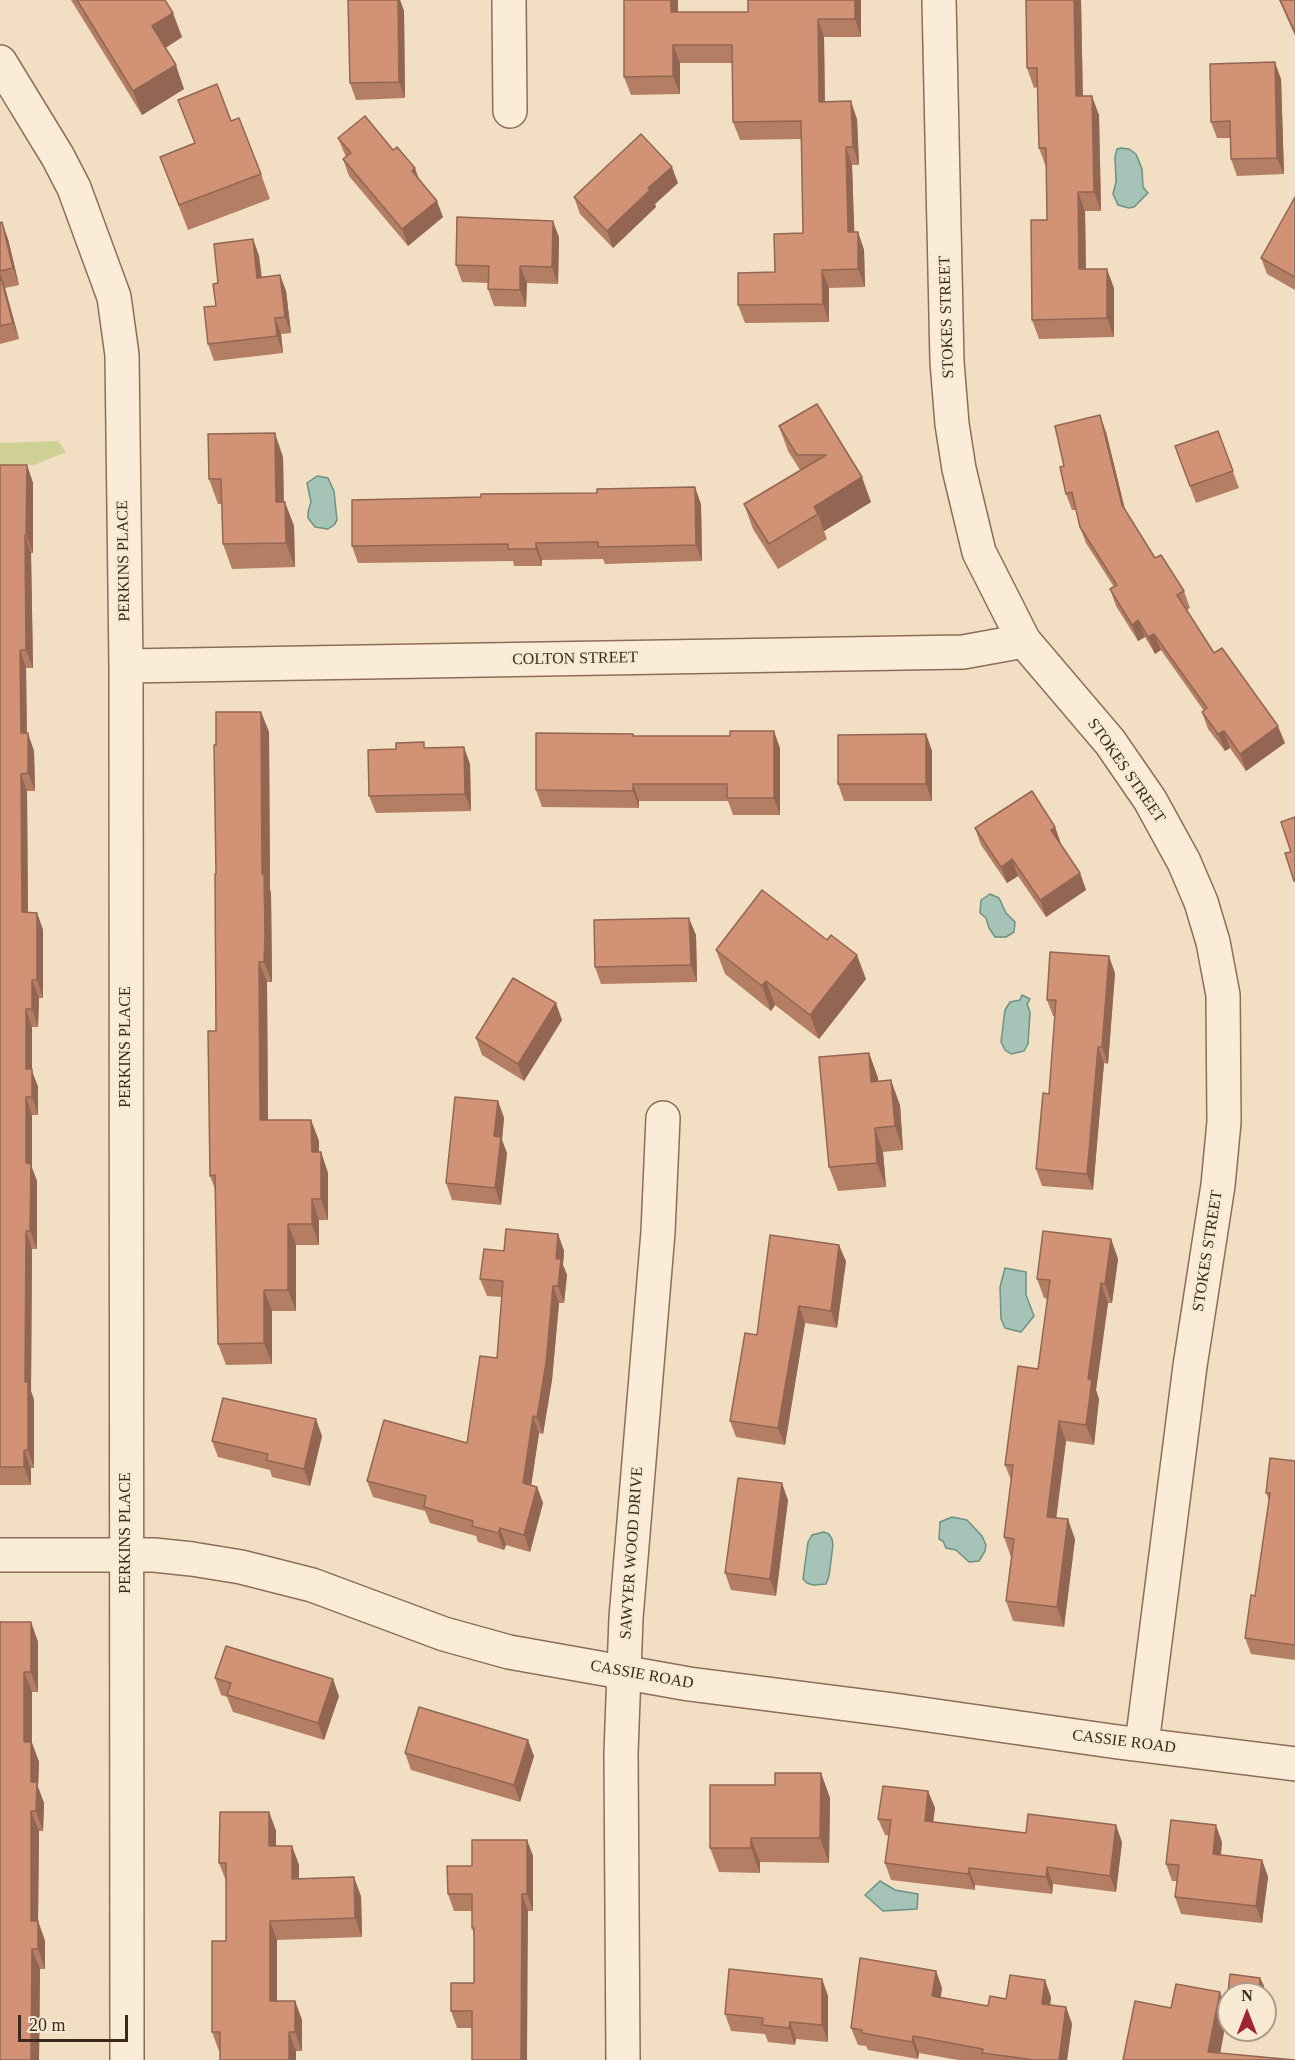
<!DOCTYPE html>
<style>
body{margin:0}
#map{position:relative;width:1295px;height:2060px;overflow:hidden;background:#f1dec3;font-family:"Times New Roman",serif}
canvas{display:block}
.north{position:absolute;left:1217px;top:1982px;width:60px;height:60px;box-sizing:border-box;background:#f8e9d3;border:2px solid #ac9c8a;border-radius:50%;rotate:0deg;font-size:16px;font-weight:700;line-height:24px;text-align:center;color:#3b291d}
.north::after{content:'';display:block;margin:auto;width:21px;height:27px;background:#9f2432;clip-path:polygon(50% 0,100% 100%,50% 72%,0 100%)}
.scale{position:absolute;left:18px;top:2015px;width:110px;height:27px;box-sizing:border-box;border:3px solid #3b291d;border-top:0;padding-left:8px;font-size:18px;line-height:21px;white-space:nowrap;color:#3b291d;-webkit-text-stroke:4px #f8e9d3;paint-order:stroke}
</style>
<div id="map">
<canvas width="1295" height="2060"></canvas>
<div class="north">N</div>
<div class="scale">20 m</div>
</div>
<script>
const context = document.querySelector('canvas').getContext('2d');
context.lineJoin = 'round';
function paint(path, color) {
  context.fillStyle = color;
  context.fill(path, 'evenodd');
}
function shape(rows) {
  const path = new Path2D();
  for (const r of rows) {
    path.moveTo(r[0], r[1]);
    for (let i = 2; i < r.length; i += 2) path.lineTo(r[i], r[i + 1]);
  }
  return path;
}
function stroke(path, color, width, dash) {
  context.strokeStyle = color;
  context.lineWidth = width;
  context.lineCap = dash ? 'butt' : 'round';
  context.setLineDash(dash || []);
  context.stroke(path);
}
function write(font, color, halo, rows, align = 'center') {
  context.font = font + ' "Times New Roman",serif';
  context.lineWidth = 5;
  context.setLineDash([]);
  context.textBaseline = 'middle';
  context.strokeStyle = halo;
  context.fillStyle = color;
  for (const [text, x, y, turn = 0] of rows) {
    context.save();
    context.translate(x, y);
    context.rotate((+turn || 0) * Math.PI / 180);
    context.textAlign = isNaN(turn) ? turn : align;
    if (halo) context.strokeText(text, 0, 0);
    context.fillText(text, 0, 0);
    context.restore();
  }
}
const green = shape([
 [58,441,66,452,34,465,0,467,0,443]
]);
const water = shape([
 [1121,148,1129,149,1136,154,1142,169,1143,187,1148,193,1134,207,1129,208,1118,205,1113,194,1116,182,1115,157,1117,149,1121,148],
 [317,476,328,478,334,491,337,520,334,525,328,529,315,527,308,518,308,512,311,502,307,483,317,476],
 [990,894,999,898,1006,913,1015,922,1014,932,1006,937,995,937,989,928,986,918,980,913,981,900,990,894],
 [1022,995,1030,999,1027,1004,1030,1012,1028,1044,1024,1051,1011,1054,1005,1050,1001,1042,1005,1010,1010,1002,1020,1000,1022,995],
 [1005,1268,1026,1272,1026,1295,1034,1316,1021,1332,1005,1328,1001,1319,1000,1287,1005,1268],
 [952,1517,967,1520,982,1536,986,1545,985,1551,979,1561,969,1562,956,1550,946,1548,943,1541,939,1539,940,1522,952,1517],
 [824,1532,829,1534,832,1539,833,1545,829,1576,826,1584,813,1585,807,1583,803,1579,808,1542,812,1535,824,1532],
 [880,1881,895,1890,918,1894,917,1909,883,1911,865,1895,880,1881]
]);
const minor = shape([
 [509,0,510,111],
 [939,0,947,362,952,424,959,469,979,552,1024,641,1110,742,1150,800,1184,862,1201,902,1213,942,1223,995,1224,1122,1218,1185,1190,1366,1142,1744],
 [0,62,58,157,74,188,114,297,122,355,126,666,127,2060],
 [126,666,963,652,1024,641],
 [0,1555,154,1555,192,1559,241,1567,312,1585,444,1634,509,1652,689,1684,894,1710,1118,1742,1295,1764],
 [623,2060,621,1753,626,1618,658,1232,663,1118]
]);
const wall = shape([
 [71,0,165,0,182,37,165,48,184,89,142,115],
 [348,0,400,0,404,11,405,98,356,100,350,83],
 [678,0,678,12,748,12,748,0,861,0,861,37,824,37,825,101,857,119,859,165,852,165,854,232,858,232,864,250,865,287,829,288,829,322,745,323,738,305,775,272,803,233,801,139,740,140,733,122,732,63,680,63,680,94,631,95,624,77],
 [1081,0,1083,96,1099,115,1101,211,1085,211,1086,269,1114,288,1114,337,1039,339,1032,320,1047,220,1046,167,1039,148,1038,87,1034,88,1027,68],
 [1279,0,1295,0,1295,36],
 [1281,79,1284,174,1237,176,1231,159,1231,138,1217,138,1211,122],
 [178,100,261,174,270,199,188,230,160,157,195,143],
 [338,138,419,180,443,217,408,246,349,176,343,159,346,157],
 [678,183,655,204,656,207,613,248,580,214,574,197],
 [1295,197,1295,290,1267,274,1261,258],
 [0,223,8,239,19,285,5,288,19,339,0,344],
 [559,237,558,284,527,283,526,307,494,306,488,289,488,283,462,282,456,265],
 [253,239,259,256,262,277,280,275,286,291,291,333,281,334,283,353,214,361,208,344,216,306,218,283],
 [817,404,871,502,824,531,827,539,778,569,753,529,744,504,800,470,788,451,779,426],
 [1218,431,1239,488,1196,503,1175,446],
 [1106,432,1125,510,1155,558,1184,591,1190,608,1187,610,1214,653,1285,743,1246,771,1230,748,1225,751,1208,729,1202,712,1204,711,1161,650,1155,654,1145,637,1138,641,1116,606,1110,589,1114,587,1086,543,1080,527,1076,510,1072,510,1066,494,1064,466],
 [283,457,284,502,294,526,295,567,232,569,223,544,222,504,218,504,209,479],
 [0,465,27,465,33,483,33,553,31,553,33,668,26,668,27,733,34,751,35,791,27,791,28,912,37,913,43,930,43,998,39,998,38,1027,32,1027,32,1071,38,1087,38,1115,32,1115,32,1168,37,1181,37,1249,32,1249,31,1391,34,1400,34,1468,31,1468,31,1485,0,1485],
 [701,504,702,561,605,564,603,559,542,560,542,566,514,566,513,561,358,563,352,546],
 [261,712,269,732,270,889,271,894,272,982,267,982,268,1120,311,1120,319,1141,319,1152,321,1152,328,1173,328,1220,319,1220,319,1245,296,1245,296,1311,272,1311,272,1364,226,1365,218,1344,216,1192,210,1176,216,1031,216,745],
 [633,734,634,736,780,748,780,815,733,815,728,801,639,801,639,808,542,807,536,790],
 [926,734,932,751,932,801,844,801,838,784],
 [426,748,470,764,471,811,376,813,369,796],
 [1055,827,1061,844,1060,845,1080,873,1086,890,1046,917,1018,876,1007,883,981,845,975,828],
 [696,935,697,982,601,984,595,967],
 [716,950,866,979,819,1039,775,1005,771,1011,725,974],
 [1115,973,1108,1064,1104,1063,1093,1190,1042,1186,1036,1169,1049,1094,1055,1016,1053,1016,1047,1000],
 [562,1020,524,1081,482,1055,476,1038],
 [869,1053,878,1078,878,1081,900,1105,903,1150,883,1152,886,1187,838,1191,829,1167],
 [498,1101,504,1118,502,1140,507,1153,501,1205,452,1200,446,1183],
 [558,1234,564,1251,563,1265,567,1275,564,1303,559,1303,552,1380,543,1434,539,1433,531,1485,537,1487,543,1503,530,1552,506,1545,504,1550,478,1542,476,1536,430,1523,425,1511,373,1497,367,1481,467,1443,497,1358,502,1297,487,1296,480,1279,504,1251],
 [1111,1239,1118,1259,1112,1303,1108,1303,1096,1390,1099,1399,1094,1445,1066,1441,1056,1518,1075,1539,1064,1627,1013,1621,1006,1601,1011,1557,1004,1537,1011,1480,1005,1465,1038,1369,1048,1299,1044,1298,1037,1279],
 [846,1261,837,1328,805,1323,785,1445,736,1437,730,1421,757,1335],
 [322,1436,310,1486,272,1477,270,1470,218,1457,212,1441],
 [1295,1461,1295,1660,1251,1654,1245,1638,1255,1596,1269,1500,1266,1493],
 [788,1500,776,1596,731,1590,725,1573],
 [0,1622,31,1622,38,1642,38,1692,32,1692,32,1743,39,1762,38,1787,44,1803,43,1831,39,1831,38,1921,45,1941,45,1969,40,1969,39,2060],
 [215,1678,339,1696,324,1740,233,1712,227,1697,221,1695],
 [405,1753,534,1756,520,1802,411,1770],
 [821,1773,830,1798,829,1863,760,1862,760,1873,719,1872,710,1848,775,1785],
 [928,1791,935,1808,933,1822,1026,1833,1122,1842,1116,1892,1053,1884,1052,1894,975,1885,975,1890,891,1880,885,1863,889,1836,885,1835,878,1819],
 [269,1812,276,1831,276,1846,292,1846,299,1865,299,1879,361,1896,362,1937,277,1940,277,2001,295,2001,302,2020,302,2051,296,2051,296,2060,219,2051,212,2032,226,1941,226,1881,219,1863],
 [527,1840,533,1856,533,1911,528,1911,472,2028,457,2028,451,2011,474,1983,474,1935,472,1928,472,1911,454,1911,448,1894,472,1866],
 [1222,1842,1221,1855,1262,1860,1268,1877,1262,1923,1181,1914,1175,1897,1177,1881,1172,1881,1166,1864],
 [936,1971,942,1988,941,1997,988,2006,1006,1999,1051,1997,1050,2005,1066,2007,1072,2024,1067,2060,958,2060,919,2053,918,2059,868,2050,866,2046,858,2045,851,2028],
 [1230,1974,1260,1978,1264,1986,1263,1994,1229,1994,1229,2019,1227,2016,1220,2053,1295,2060,1123,2060,1135,2001,1171,2008,1176,1984,1220,1992,1226,2009],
 [822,1979,828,1996,828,2042,796,2039,795,2045,768,2042,765,2034,731,2031,725,2014]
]);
const shadedWall = shape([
 [398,0,400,0,404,11,405,98,399,82],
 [671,0,678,0,678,30,671,12],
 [855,0,861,0,861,37,855,19],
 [1074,0,1081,0,1083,115,1076,96],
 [173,13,182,37,161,51,152,26],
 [818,19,824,37,825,119,819,102],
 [673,45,680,63,680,94,673,76],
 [1275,62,1281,79,1284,174,1277,158],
 [176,65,184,89,142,115,133,91],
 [1092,96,1099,115,1101,211,1094,192],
 [851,101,857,119,859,165,853,147],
 [846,147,852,165,855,250,848,232],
 [672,167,678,183,655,204,656,207,613,248,607,231,648,188],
 [415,168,421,185,412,171],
 [1078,192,1085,211,1086,288,1079,269],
 [437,201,443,217,408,246,402,229],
 [553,221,559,237,558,284,552,267],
 [2,222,8,239,19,285,13,268],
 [858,232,864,250,865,287,858,269],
 [253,239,259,256,263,294,257,278],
 [520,266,527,283,526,307,520,290],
 [1107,269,1114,288,1114,337,1107,318],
 [822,270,829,288,829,322,823,304],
 [0,273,5,288,19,339,13,323],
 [280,275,286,291,291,333,285,317],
 [275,318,281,334,283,353,277,336],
 [1100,415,1106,432,1128,522,1122,505],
 [275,433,283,457,284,526,276,502],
 [27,465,33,483,33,553,26,535],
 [862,477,871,502,824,531,818,514,814,507],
 [695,487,701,504,702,561,696,545],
 [285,502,294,526,295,567,286,543],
 [25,535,31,553,33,668,26,650],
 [536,543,542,560,542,566,536,549],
 [1138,620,1145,637,1138,641,1132,625],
 [1154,634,1161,650,1155,654,1148,637],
 [20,650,26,668,27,751,21,733],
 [261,712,269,732,270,889,271,894,272,982,264,962,262,874],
 [1278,726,1285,743,1246,771,1240,754],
 [774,731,780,748,780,815,774,798],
 [1224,731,1230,748,1225,751,1218,734],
 [28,733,34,751,35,791,28,773],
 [926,734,932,751,932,801,926,784],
 [464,747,470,764,471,811,465,794],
 [21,774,27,791,28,930,22,912],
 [633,784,639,801,639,808,633,791],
 [1055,827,1061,844,1057,847,1051,830],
 [1012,859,1018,876,1007,883,1001,867],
 [1080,873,1086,890,1046,917,1040,900],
 [37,913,43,930,43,998,37,980],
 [689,918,696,935,697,982,691,965],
 [857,955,866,979,819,1039,810,1015],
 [1109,956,1115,973,1108,1064,1102,1047],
 [259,962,267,982,268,1141,260,1120],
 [32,980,39,998,38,1027,32,1009],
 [766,981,775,1005,771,1011,762,986],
 [556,1003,562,1020,524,1081,518,1064],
 [26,1009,32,1027,32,1071,38,1087,38,1115,32,1097,26,1069],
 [1098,1047,1104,1063,1093,1190,1087,1174],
 [869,1053,878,1078,880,1106,871,1082],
 [891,1080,900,1105,903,1150,895,1126],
 [26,1097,32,1115,32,1168,37,1181,37,1249,30,1231,26,1163],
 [498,1101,504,1118,502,1140,507,1153,501,1205,495,1188,494,1136],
 [311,1120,319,1141,319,1173,312,1152],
 [875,1128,883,1152,886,1187,877,1163],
 [321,1152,328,1173,328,1220,321,1199],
 [312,1199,319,1220,319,1245,312,1224],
 [288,1224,296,1245,296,1311,288,1290],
 [26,1231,32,1249,31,1391,34,1400,34,1468,28,1450,25,1382],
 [558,1234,564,1251,563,1265,567,1275,564,1303,558,1286,556,1259],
 [1111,1239,1118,1259,1112,1303,1105,1284],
 [839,1245,846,1261,837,1328,831,1311],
 [1101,1283,1108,1303,1096,1390,1099,1399,1094,1445,1086,1425,1088,1379],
 [553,1286,559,1303,552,1380,543,1434,537,1417],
 [264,1290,272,1311,272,1364,264,1343],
 [799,1306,805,1323,785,1445,778,1428],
 [533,1416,539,1433,529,1500,523,1483],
 [316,1419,322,1436,310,1486,304,1469],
 [1059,1421,1066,1441,1054,1536,1047,1517],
 [24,1450,31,1468,31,1485,24,1467],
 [782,1483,788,1500,776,1596,770,1579],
 [537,1487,543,1503,530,1552,524,1535],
 [1068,1519,1075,1539,1064,1627,1057,1607],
 [500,1528,506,1545,504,1550,498,1533],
 [31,1622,38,1642,38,1692,31,1672],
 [24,1672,32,1692,32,1743,39,1762,38,1787,44,1803,43,1831,36,1811,24,1742],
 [333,1679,339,1696,324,1740,318,1723],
 [528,1740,534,1756,520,1802,514,1785],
 [821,1773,830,1798,829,1863,820,1838],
 [928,1791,935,1808,931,1838,925,1821],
 [31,1811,39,1831,38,1921,45,1941,45,1969,38,1949,31,1921],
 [269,1812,276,1831,276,1865,269,1846],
 [1116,1825,1122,1842,1116,1892,1110,1876],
 [1216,1825,1222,1842,1219,1871,1213,1854],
 [751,1838,760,1862,760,1873,751,1848],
 [527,1840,533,1856,533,1911,527,1894],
 [292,1846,299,1865,299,1898,292,1879],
 [1262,1860,1268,1877,1262,1923,1256,1906],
 [1047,1867,1053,1884,1052,1894,1046,1877],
 [969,1868,975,1885,975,1890,968,1874],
 [354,1877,361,1896,362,1937,355,1918],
 [522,1894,528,1911,527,2060,521,2060],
 [270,1921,277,1940,277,2020,270,2001],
 [32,1949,40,1969,39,2060,31,2060],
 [936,1971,942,1988,938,2012,932,1996],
 [1260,1978,1264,1986,1263,1994,1259,1994],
 [822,1979,828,1996,828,2042,822,2025],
 [1045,1980,1051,1997,1048,2021,1042,2004],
 [1220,1992,1227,2016,1219,2060,1208,2052],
 [295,2001,302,2020,302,2051,295,2032],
 [1066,2007,1072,2024,1067,2060,1059,2060],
 [790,2022,796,2039,795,2045,789,2028],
 [289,2032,296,2051,296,2060,289,2060],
 [913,2036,919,2053,918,2059,912,2042]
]);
const building = shape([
 [77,0,165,0,173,13,152,26,176,65,133,91,77,0],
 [348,0,398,0,399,82,350,83,348,0],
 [624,0,671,0,671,12,748,12,748,0,855,0,855,19,818,19,819,102,851,101,853,147,846,147,848,232,858,232,858,269,822,270,823,304,738,305,738,273,775,272,774,234,803,233,801,121,733,122,732,45,673,45,673,76,624,77,624,0],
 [1026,0,1074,0,1076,96,1092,96,1094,192,1078,192,1079,269,1107,269,1107,318,1032,320,1031,220,1047,220,1046,148,1039,148,1037,68,1027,68,1026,0],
 [1280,0,1295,0,1295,32,1280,0],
 [1275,62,1277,158,1231,159,1230,121,1211,122,1210,64,1275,62],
 [217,84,231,121,239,118,261,174,179,205,160,157,195,143,178,100,217,84],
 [365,116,393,150,397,147,415,168,412,171,437,201,402,229,343,159,351,153,338,138,365,116],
 [641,134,672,167,648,188,650,190,607,231,574,197,641,134],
 [1295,197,1295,277,1261,258,1295,197],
 [457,217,553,221,552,267,520,266,520,290,488,289,489,266,456,265,457,217],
 [2,222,13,268,0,271,0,223,2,222],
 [253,239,257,278,280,275,285,317,275,318,277,336,208,344,204,307,216,306,213,284,218,283,214,244,253,239],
 [0,274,13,323,0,326,0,274],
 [817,404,862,477,814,507,818,514,769,544,744,504,826,455,797,455,779,426,817,404],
 [1100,415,1122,505,1155,558,1161,555,1184,591,1177,595,1214,653,1222,648,1278,726,1240,754,1224,731,1218,734,1202,712,1207,708,1154,634,1148,637,1138,620,1132,625,1110,589,1117,585,1080,527,1072,492,1066,494,1060,467,1064,466,1055,426,1100,415],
 [1218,431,1233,471,1190,486,1175,446,1218,431],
 [275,433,276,502,285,502,286,543,223,544,221,479,209,479,208,434,275,433],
 [0,465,27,465,26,535,25,535,26,650,20,650,21,733,28,733,28,773,21,774,22,912,37,913,37,980,32,980,32,1009,26,1009,26,1069,32,1069,32,1097,26,1097,26,1163,31,1164,30,1231,26,1231,25,1382,28,1382,28,1450,24,1450,24,1467,0,1467,0,465],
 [695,487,696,545,598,547,598,542,536,543,536,549,508,549,508,544,352,546,352,500,481,497,481,494,597,493,597,489,695,487],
 [216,712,261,712,262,874,264,874,265,934,264,962,259,962,260,1120,311,1120,312,1152,321,1152,321,1199,312,1199,312,1224,288,1224,288,1290,264,1290,264,1343,218,1344,215,1175,210,1176,208,1031,216,1031,215,874,216,874,214,745,216,745,216,712],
 [730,731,774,731,774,798,727,798,727,784,633,784,633,791,536,790,536,733,633,734,633,736,730,736,730,731],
 [926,734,926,784,838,784,838,735,926,734],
 [424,742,424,748,464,747,465,794,369,796,368,750,396,749,396,743,424,742],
 [1032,791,1055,827,1051,830,1080,873,1040,900,1012,859,1001,867,975,828,1032,791],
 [1295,817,1295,881,1294,881,1285,853,1291,852,1281,822,1295,817],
 [762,890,827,940,831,935,857,955,810,1015,766,981,762,986,716,950,762,890],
 [689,918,691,965,595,967,594,920,689,918],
 [1050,952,1109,956,1102,1047,1098,1047,1087,1174,1036,1169,1043,1093,1049,1094,1056,1000,1047,1000,1050,952],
 [513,978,556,1003,518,1064,476,1038,513,978],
 [869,1053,871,1082,891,1080,895,1126,875,1128,877,1163,829,1167,819,1057,869,1053],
 [455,1097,498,1101,494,1136,501,1137,495,1188,446,1183,455,1097],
 [506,1229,558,1234,556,1259,561,1259,558,1286,553,1286,546,1363,537,1417,533,1416,523,1483,537,1487,524,1535,500,1528,498,1533,472,1526,473,1521,424,1507,426,1496,367,1481,384,1420,467,1443,480,1356,497,1358,503,1281,480,1279,484,1249,504,1251,506,1229],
 [1043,1231,1111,1239,1105,1284,1101,1283,1088,1379,1092,1380,1086,1425,1059,1421,1047,1517,1068,1519,1057,1607,1006,1601,1014,1539,1004,1537,1013,1465,1005,1465,1018,1366,1038,1369,1050,1280,1037,1279,1043,1231],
 [770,1235,839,1245,831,1311,799,1306,778,1428,730,1421,745,1333,757,1335,770,1235],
 [223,1398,316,1419,304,1469,266,1460,268,1454,212,1441,223,1398],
 [1270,1458,1295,1461,1295,1645,1245,1638,1251,1595,1255,1596,1270,1493,1266,1493,1270,1458],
 [738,1478,782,1483,770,1579,725,1573,738,1478],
 [0,1622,31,1622,31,1672,24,1672,24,1742,31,1742,31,1782,37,1782,36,1811,31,1811,31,1921,38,1921,38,1949,32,1949,31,2060,0,2060,0,1622],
 [226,1646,333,1679,318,1723,227,1695,231,1683,215,1678,226,1646],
 [419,1707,528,1740,514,1785,405,1753,419,1707],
 [775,1773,821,1773,820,1838,751,1838,751,1848,710,1848,710,1785,775,1785,775,1773],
 [883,1786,928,1791,925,1821,1026,1833,1028,1814,1116,1825,1110,1876,1047,1867,1046,1877,969,1868,968,1874,885,1863,891,1820,878,1819,883,1786],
 [220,1812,269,1812,269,1846,292,1846,292,1879,354,1877,355,1918,270,1921,270,2001,295,2001,295,2032,289,2032,289,2060,220,2060,220,2032,212,2032,212,1941,226,1941,226,1863,219,1863,220,1812],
 [1171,1820,1216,1825,1213,1854,1262,1860,1256,1906,1175,1897,1179,1865,1166,1864,1171,1820],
 [472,1840,527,1840,527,1894,522,1894,521,2060,472,2060,472,2011,451,2011,451,1983,474,1983,474,1928,472,1928,472,1894,448,1894,447,1866,472,1866,472,1840],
 [860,1958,936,1971,932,1996,988,2006,990,1996,1006,1999,1010,1975,1045,1980,1042,2004,1066,2007,1059,2060,1035,2060,982,2053,983,2049,913,2036,912,2042,862,2033,862,2030,851,2028,860,1958],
 [729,1969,822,1979,822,2025,790,2022,789,2028,762,2025,763,2018,725,2014,729,1969],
 [1230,1974,1260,1978,1259,1994,1229,1994,1229,2011,1226,2011,1230,1974],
 [1176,1984,1220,1992,1208,2052,1295,2060,1123,2060,1135,2001,1171,2008,1176,1984]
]);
const streetNames = [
 ["STOKES STREET",947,317,-92],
 ["PERKINS PLACE",124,561,-91],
 ["COLTON STREET",575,659,-1],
 ["STOKES STREET",1126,771,55],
 ["PERKINS PLACE",126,1047,-90],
 ["STOKES STREET",1208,1251,-81],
 ["PERKINS PLACE",126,1533,-90],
 ["SAWYER WOOD DRIVE",632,1553,-86],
 ["CASSIE ROAD",642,1675,10],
 ["CASSIE ROAD",1124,1742,7]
];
paint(green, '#cfd096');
paint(water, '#a5c3b7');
stroke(water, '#6b9284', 1.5);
stroke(minor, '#8c6e58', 36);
stroke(minor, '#fbecd7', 33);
paint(wall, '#b47e65');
paint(shadedWall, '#926653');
paint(building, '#d19276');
stroke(building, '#926653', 1.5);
write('16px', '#3b291d', '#f8e9d3', streetNames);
</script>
